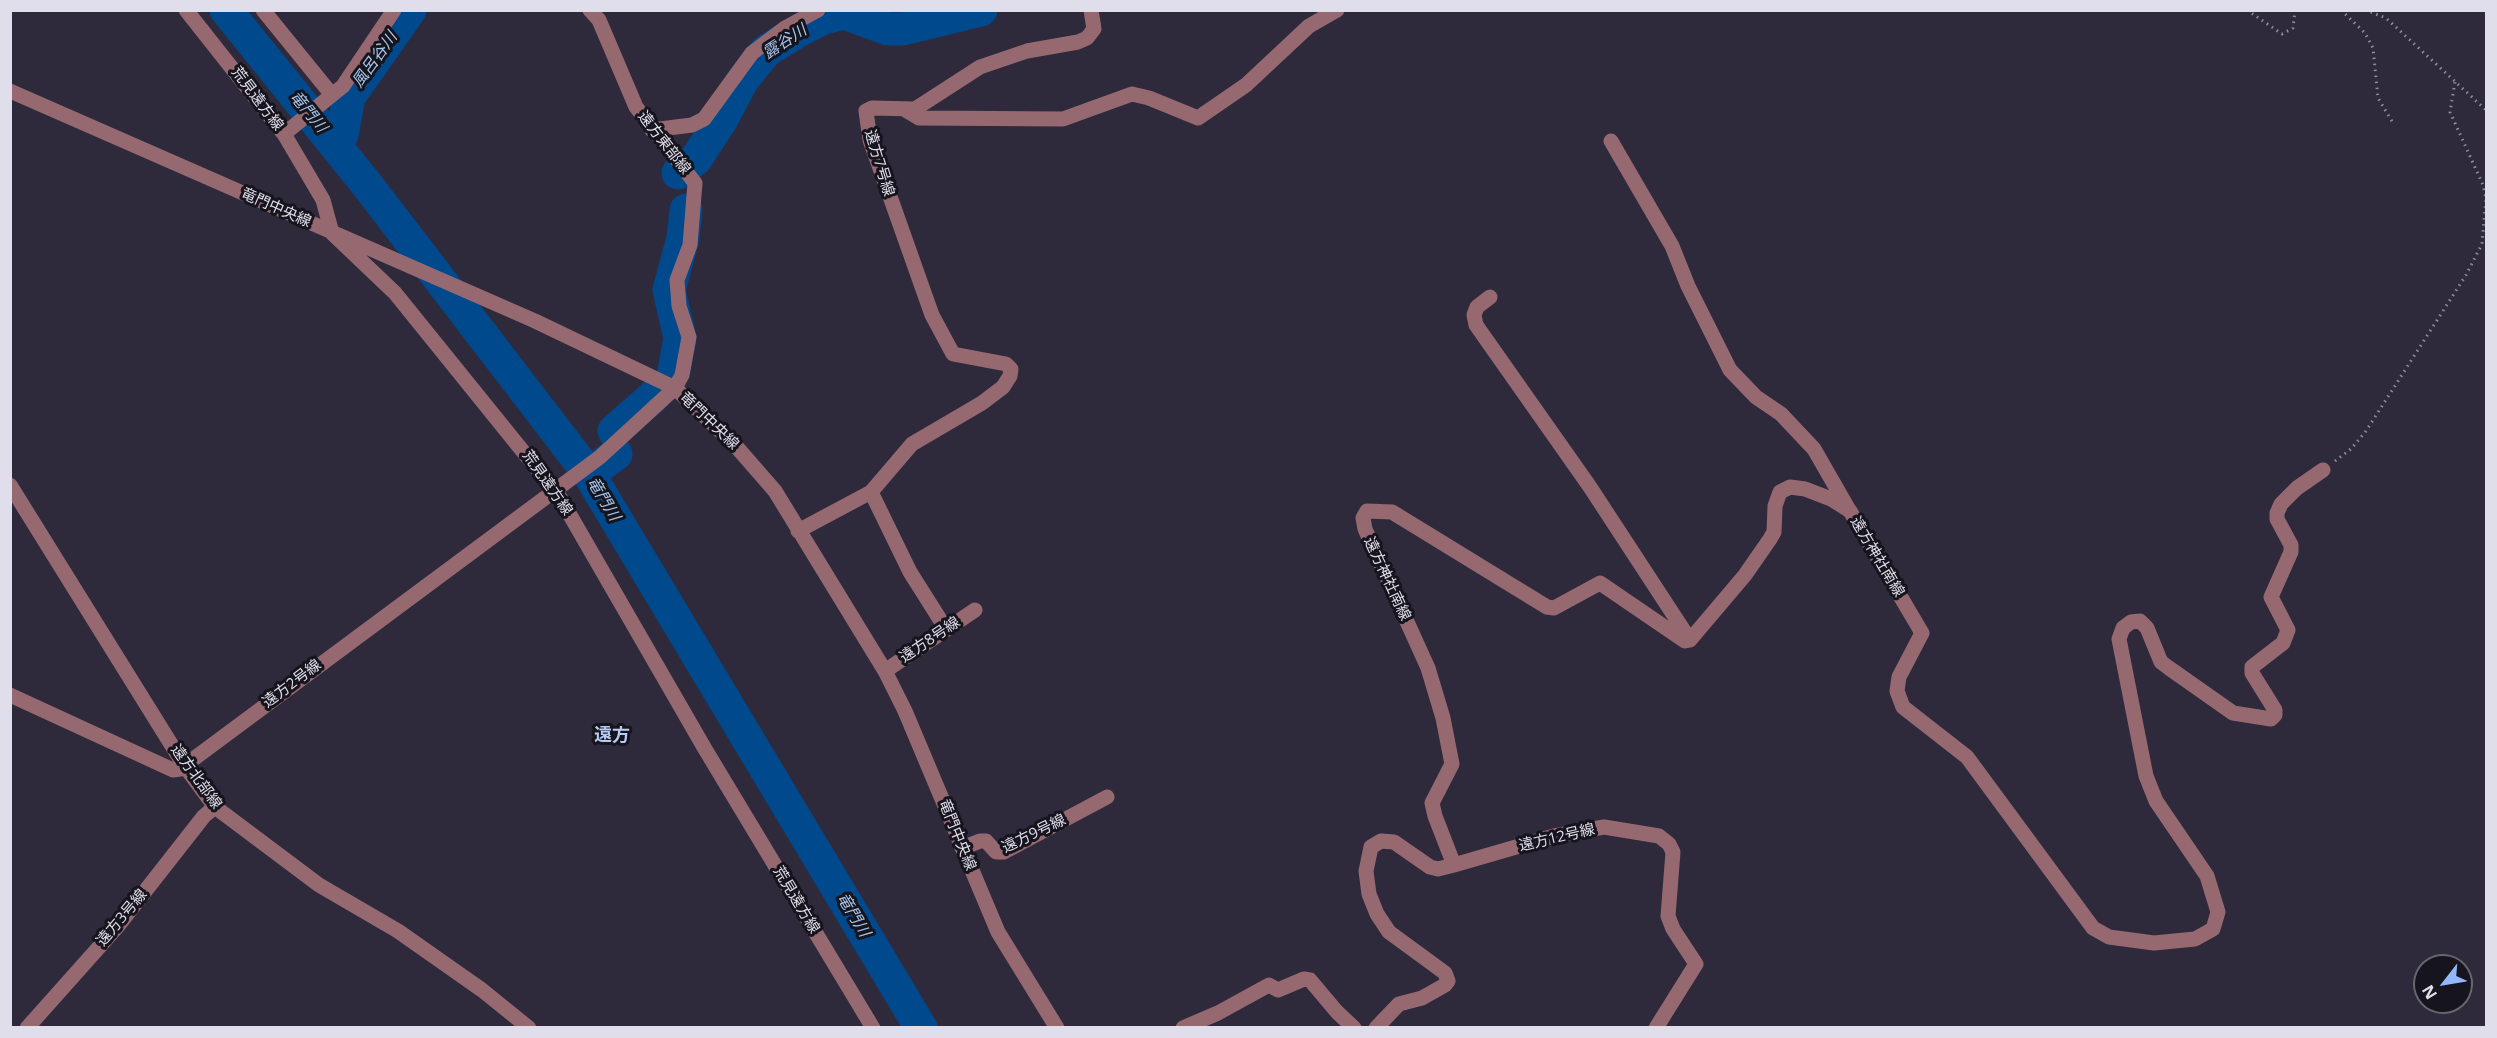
<!DOCTYPE html>
<meta charset="utf-8">
<style>
body{margin:0}
#map{position:relative;width:2497px;height:1038px;overflow:hidden;background:#2e2a3c;font-family:"Open Sans",sans-serif}
canvas{display:block}
.frame{position:absolute;inset:0;border:12px solid #e1deeb;pointer-events:none}
.north{position:absolute;left:2413px;top:954px;width:60px;height:60px;box-sizing:border-box;background:#16141c;border:2px solid #67656f;border-radius:50%;rotate:239deg;font-size:16px;font-weight:700;line-height:24px;text-align:center;color:#e1deeb}
.north::after{content:'';display:block;margin:auto;width:21px;height:27px;background:#91b8fd;clip-path:polygon(50% 0,100% 100%,50% 72%,0 100%)}
</style>
<div id="map">
<canvas width="2497" height="1038"></canvas>
<div class="frame"></div>
<div class="north">N</div>
</div>
<script>
const context = document.querySelector('canvas').getContext('2d');
context.lineJoin = 'round';
function shape(rows) {
  const path = new Path2D();
  for (const r of rows) {
    path.moveTo(r[0], r[1]);
    for (let i = 2; i < r.length; i += 2) path.lineTo(r[i], r[i + 1]);
  }
  return path;
}
function stroke(path, color, width, dash) {
  context.strokeStyle = color;
  context.lineWidth = width;
  context.lineCap = dash ? 'butt' : 'round';
  context.setLineDash(dash || []);
  context.stroke(path);
}
function write(font, color, halo, rows, align = 'center') {
  context.font = font + ' "Open Sans","Noto Sans JP",sans-serif';
  context.lineWidth = 6;
  context.setLineDash([]);
  context.textBaseline = 'middle';
  context.strokeStyle = halo;
  context.fillStyle = color;
  for (const [text, x, y, turn = 0] of rows) {
    context.save();
    context.translate(x, y);
    context.rotate((+turn || 0) * Math.PI / 180);
    context.textAlign = isNaN(turn) ? turn : align;
    if (halo) context.strokeText(text, 0, 0);
    context.fillText(text, 0, 0);
    context.restore();
  }
}
const river = shape([
 [226,10,368,186,589,474,921,1028],
 [334,144,342,135,349,97,410,10],
 [678,173,696,159,722,119,742,81,766,51,800,30,824,18,844,13,888,29,903,29,981,10],
 [674,371,680,338,669,290,683,238,686,210],
 [614,431,655,395],
 [589,474,616,454]
]);
const path = shape([
 [2247,10,2282,34,2293,28,2295,10],
 [2341,10,2365,33,2373,48,2378,98,2393,123],
 [2365,10,2386,18,2486,110],
 [2335,461,2351,449,2366,431,2466,275,2482,244,2486,199,2483,185,2450,112,2455,82]
]);
const minor = shape([
 [186,10,284,134,323,200,332,233,395,293,559,496,705,749,873,1028],
 [263,10,332,95],
 [10,91,535,321,675,388,734,444,775,491,885,671,905,711,998,932,1057,1028],
 [904,109,919,118,1063,119,1132,94,1149,98,1198,118,1246,85,1309,26,1337,10],
 [652,130,692,125,704,119,752,53,785,28,818,10],
 [284,134,343,86,394,10],
 [1611,141,1672,246,1688,286,1730,370,1756,397,1781,414,1814,449,1849,510],
 [1490,297,1477,307,1474,315,1476,325,1590,487,1690,640],
 [10,485,184,765,215,807,319,885,398,931,482,990,529,1028],
 [871,492,910,572,946,629],
 [798,531,871,492,912,444,982,403,1003,387,1010,376,1011,369,1006,364,953,354,932,315,870,140,866,111,872,108,915,109,980,67,1027,51,1078,42,1087,38,1094,29,1091,10],
 [885,671,975,610],
 [10,695,173,770,180,769,600,457,675,388,682,375,689,337,679,306,677,280,690,245,695,183,636,107,599,20,590,10],
 [962,848,980,841,986,841,996,852,1004,852,1107,797],
 [1454,865,1554,836,1604,827,1659,836,1669,844,1673,852,1668,916,1673,929,1696,964,1656,1028],
 [27,1028,117,927,204,816,215,807],
 [1183,1028,1218,1013,1269,985,1278,990,1304,979,1310,980,1337,1012,1354,1028],
 [1376,1028,1399,1004,1422,998,1445,985,1448,981,1445,973,1389,932,1377,914,1369,894,1366,871,1371,847,1381,841,1394,842,1430,867,1438,869,1454,865,1435,816,1432,803,1452,764,1443,718,1428,668,1365,529,1363,518,1367,511,1392,512,1547,607,1554,608,1600,583,1685,641,1690,640,1745,575,1770,539,1774,532,1775,506,1780,492,1790,487,1805,489,1831,499,1850,511,1922,633,1899,677,1897,691,1903,707,1967,757,2093,928,2109,937,2154,943,2195,939,2213,929,2218,912,2207,876,2156,801,2146,776,2119,639,2123,628,2131,622,2140,621,2147,628,2161,662,2169,668,2233,713,2271,719,2275,715,2275,710,2252,673,2252,667,2283,643,2288,630,2271,597,2291,552,2291,545,2277,519,2277,513,2281,504,2297,488,2323,470]
]);
const streetNames = [
 ["荒見遠方線",257,99,53],
 ["遠方東部線",664,143,52],
 ["遠方7号線",879,163,73],
 ["竜門中央線",276,208,24],
 ["竜門中央線",709,421,44],
 ["荒見遠方線",547,483,55],
 ["遠方神社南線",1877,557,59],
 ["遠方神社南線",1387,579,65],
 ["遠方8号線",930,640,-34],
 ["遠方2号線",292,684,-37],
 ["遠方北部線",196,777,54],
 ["遠方9号線",1034,834,-26],
 ["竜門中央線",957,835,68],
 ["遠方12号線",1557,838,-13],
 ["荒見遠方線",796,900,59],
 ["遠方3号線",122,918,-50]
];
const waterNames = [
 ["露谷川",785,42,-33],
 ["風呂谷川",375,60,-54],
 ["竜門川",308,112,51],
 ["竜門川",603,499,59],
 ["竜門川",853,915,59]
];
const quarterNames = [
 ["遠方",612,736]
];
stroke(river, '#00498d', 33);
stroke(path, '#908d9c', 3, [1.5, 4.5]);
stroke(minor, '#966971', 15);
write('15px', '#e1deeb', '#16141c', streetNames);
write('italic 16px', '#a8c7ed', '#16141c', waterNames);
write('bold 18px', '#b6ccf3', '#16141c', quarterNames);
</script>
